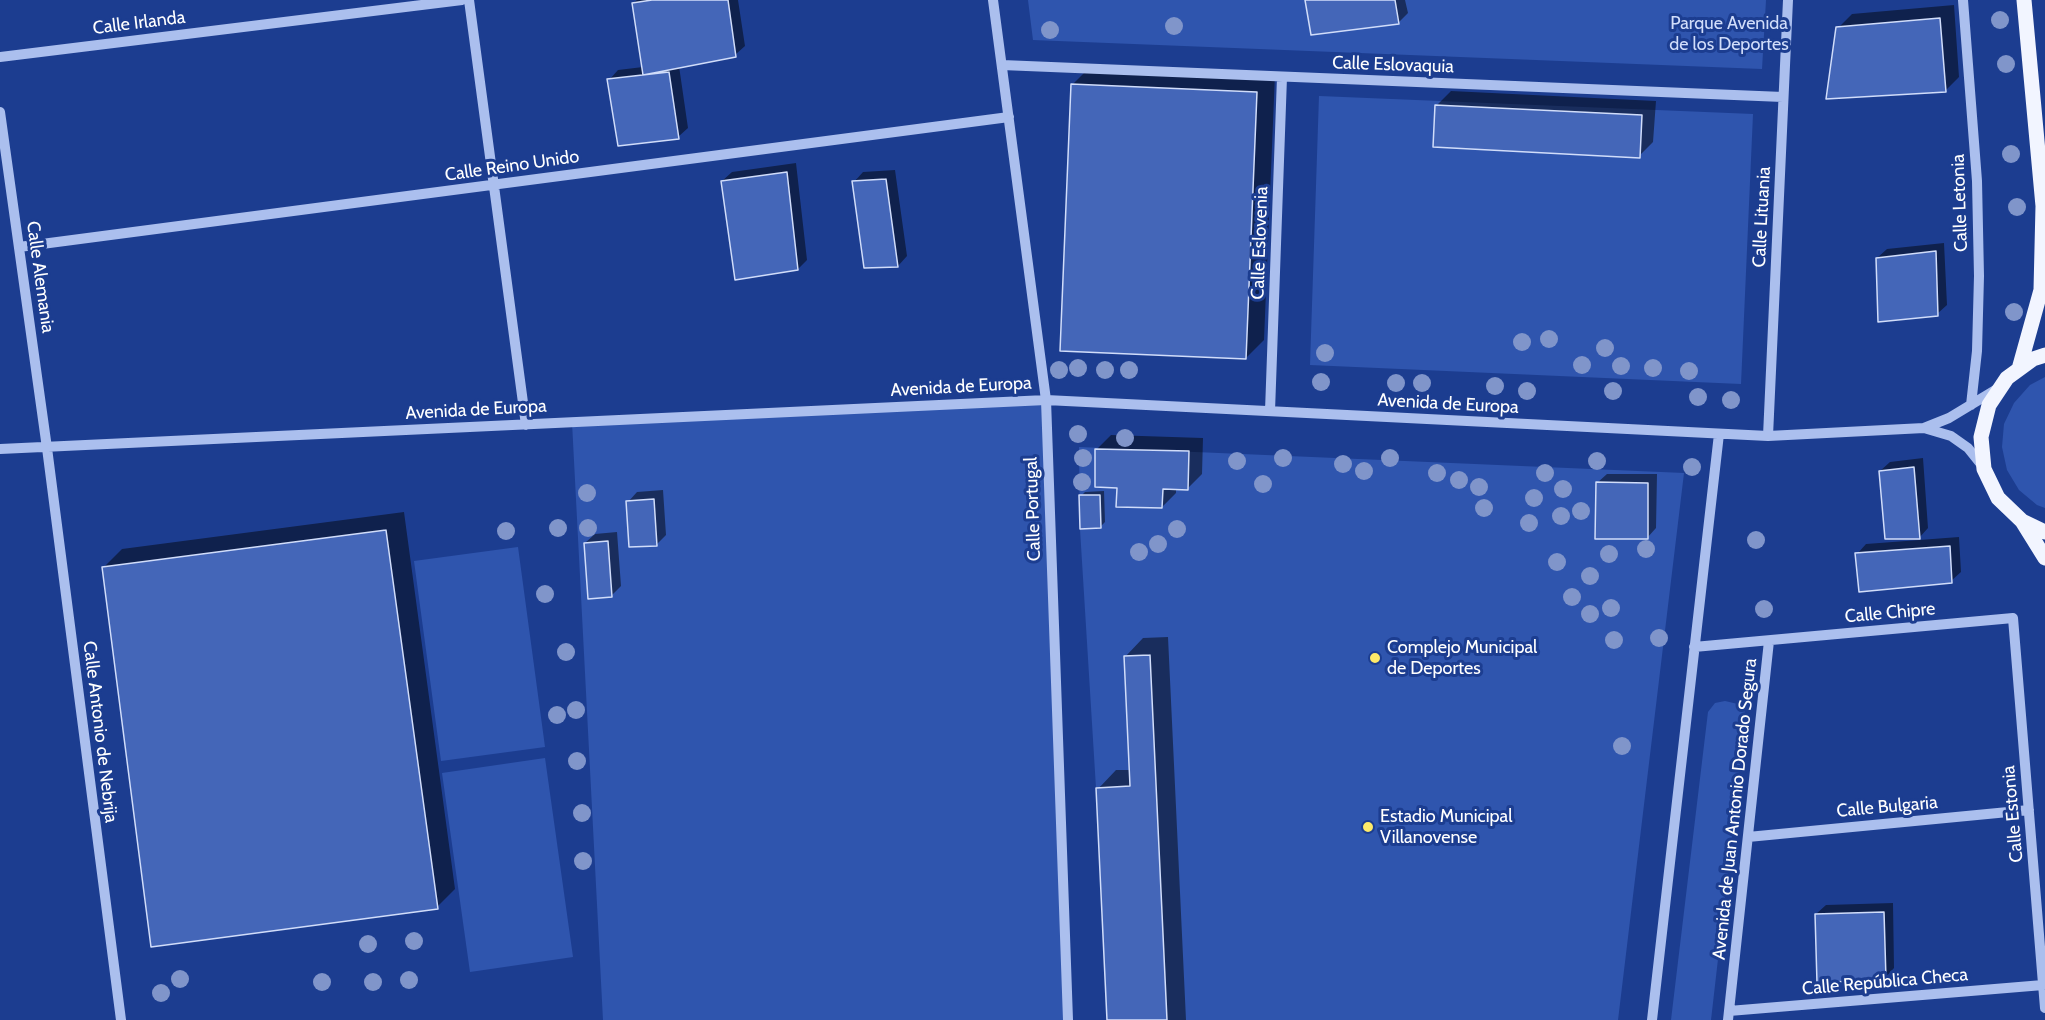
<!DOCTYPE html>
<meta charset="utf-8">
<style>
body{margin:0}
canvas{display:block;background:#1c3d90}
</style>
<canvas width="2045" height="1020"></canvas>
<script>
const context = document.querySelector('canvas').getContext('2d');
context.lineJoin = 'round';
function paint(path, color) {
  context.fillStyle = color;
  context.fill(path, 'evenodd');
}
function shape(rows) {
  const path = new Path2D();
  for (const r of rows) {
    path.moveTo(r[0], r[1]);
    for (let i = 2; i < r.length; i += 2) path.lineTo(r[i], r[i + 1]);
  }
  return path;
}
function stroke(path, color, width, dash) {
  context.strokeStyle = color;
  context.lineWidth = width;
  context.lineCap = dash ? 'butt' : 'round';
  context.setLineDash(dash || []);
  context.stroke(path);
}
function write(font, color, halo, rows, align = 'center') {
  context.font = font + ' Cabin,sans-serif';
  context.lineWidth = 6;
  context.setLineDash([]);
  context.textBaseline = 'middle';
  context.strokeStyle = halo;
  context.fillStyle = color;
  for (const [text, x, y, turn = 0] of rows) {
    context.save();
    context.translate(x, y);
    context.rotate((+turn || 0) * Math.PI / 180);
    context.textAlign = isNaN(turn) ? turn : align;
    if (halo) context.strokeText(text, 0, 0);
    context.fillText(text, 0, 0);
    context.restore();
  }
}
const green = shape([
 [1028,0,1766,0,1762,69,1033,40],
 [1319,96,1753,114,1741,384,1310,365],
 [2045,377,2045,508,2037,505,2019,490,2007,470,2002,447,2004,424,2014,403,2030,385],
 [1046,400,1068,1020,603,1020,572,422],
 [1079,447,1684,473,1618,1020,1107,1020,1096,788,1080,529],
 [518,547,545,747,441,761,414,561],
 [1725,701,1742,705,1746,715,1711,1020,1671,1020,1708,712,1715,703],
 [545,758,573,957,470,972,442,773]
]);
const shadow = shape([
 [637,0,738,0,745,46,735,55,679,66,688,128,678,137,609,80,618,70,643,67,633,3],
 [1307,0,1405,0,1408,13,1398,23],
 [1954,5,1959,77,1945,91,1838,28,1852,14],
 [1091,66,1275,74,1264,340,1246,358,1073,84],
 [1451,91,1656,101,1653,142,1639,156,1437,105],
 [796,163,807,260,798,269,722,181,732,172],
 [895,170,907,256,898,266,854,182,863,172],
 [1944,243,1947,305,1937,314,1877,258,1887,249],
 [1111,435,1203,438,1202,474,1188,488,1176,488,1176,493,1162,507,1118,486,1097,449],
 [1923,458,1928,528,1919,538,1880,471,1890,462],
 [1607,474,1657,474,1656,528,1647,538,1597,483],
 [663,490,666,535,657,544,628,502,637,492],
 [1104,491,1105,522,1100,527,1081,496,1085,492],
 [404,512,455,889,437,907,104,567,122,549],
 [617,532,621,586,611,596,585,543,595,534],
 [1959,537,1961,572,1951,581,1857,554,1866,544],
 [1168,637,1186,1020,1108,1020,1098,789,1116,770,1130,770,1125,657,1143,638],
 [1893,903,1894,968,1885,978,1816,914,1826,905]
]);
const building = shape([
 [652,0,728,0,736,57,643,75,632,3,652,0],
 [1305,0,1395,0,1399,24,1311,35,1305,0],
 [1940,18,1946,92,1826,99,1836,27,1940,18],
 [669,72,679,139,618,146,607,79,669,72],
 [1071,84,1257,92,1246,359,1060,351,1071,84],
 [1435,105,1642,115,1640,158,1433,147,1435,105],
 [787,172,798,270,735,280,721,181,787,172],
 [886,179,898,267,864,268,852,181,886,179],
 [1936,251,1938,316,1878,322,1876,258,1936,251],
 [1095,449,1189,451,1188,490,1163,489,1162,508,1116,507,1117,488,1095,487,1095,449],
 [1914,467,1920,539,1885,539,1879,471,1914,467],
 [1596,482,1648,483,1648,539,1595,539,1596,482],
 [1079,495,1100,495,1101,528,1080,529,1079,495],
 [654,499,657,546,629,547,626,501,654,499],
 [386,530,438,909,151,947,102,567,386,530],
 [608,541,612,597,588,599,584,543,608,541],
 [1950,546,1952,583,1859,592,1855,553,1950,546],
 [1150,655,1167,1020,1107,1020,1096,788,1130,786,1124,656,1150,655],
 [1884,912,1886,979,1817,983,1815,914,1884,912]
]);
const minor = shape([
 [469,0,526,425],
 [993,0,1046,400,1068,1020],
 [1963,0,1977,181,1979,276,1977,351,1971,405],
 [0,57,462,0],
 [1002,65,1783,97],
 [0,112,47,448,121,1020],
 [19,247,1009,117],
 [1270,411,1282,77],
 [1924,428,1951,436,1968,448,1984,468],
 [1768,436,1788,0],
 [0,449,1046,400,1768,436,1924,428,1949,418,1997,389],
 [1694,647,2013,618,2045,1008],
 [1748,837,2029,810],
 [1729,1011,2043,985],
 [1652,1020,1719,434],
 [1728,1020,1769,641]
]);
const major = shape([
 [2045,355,2033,359,2007,378,1989,405,1981,437,1984,469,1998,498,2022,521,2045,532],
 [2019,369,2041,290,2043,206,2024,0],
 [2022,521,2045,558]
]);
const trees = [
 [2000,20],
 [1174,26],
 [1050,30],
 [2006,64],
 [2011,154],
 [2017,207],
 [2014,312],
 [1549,339],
 [1522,342],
 [1605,348],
 [1325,353],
 [1582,365],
 [1621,366],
 [1078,368],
 [1653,368],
 [1059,370],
 [1105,370],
 [1129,370],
 [1689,371],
 [1321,382],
 [1396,383],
 [1422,383],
 [1495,386],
 [1527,391],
 [1613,391],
 [1698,397],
 [1731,400],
 [1078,434],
 [1125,438],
 [1083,458],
 [1283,458],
 [1390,458],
 [1237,461],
 [1597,461],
 [1343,464],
 [1692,467],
 [1364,471],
 [1437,473],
 [1545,473],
 [1459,480],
 [1082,482],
 [1263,484],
 [1479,487],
 [1563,489],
 [587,493],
 [1534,498],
 [1484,508],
 [1581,511],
 [1561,516],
 [1529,523],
 [558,528],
 [588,528],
 [1177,529],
 [506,531],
 [1756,540],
 [1158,544],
 [1646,549],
 [1139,552],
 [1609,554],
 [1557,562],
 [1590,576],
 [545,594],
 [1572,597],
 [1611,608],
 [1764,609],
 [1590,614],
 [1659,638],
 [1614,640],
 [566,652],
 [576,710],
 [557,715],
 [1622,746],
 [577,761],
 [582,813],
 [583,861],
 [414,941],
 [368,944],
 [180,979],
 [409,980],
 [322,982],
 [373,982],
 [161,993]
];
const markers = [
 [1375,658,6,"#feea69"],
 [1368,827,6,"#feea69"]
];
const streetNames = [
 ["Calle Irlanda",139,23,-7],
 ["Calle Eslovaquia",1393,65,2],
 ["Calle Reino Unido",512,166,-8],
 ["Calle Letonia",1960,203,-92],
 ["Calle Lituania",1762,217,-87],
 ["Calle Eslovenia",1260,243,-88],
 ["Calle Alemania",40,277,82],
 ["Avenida de Europa",961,387,-3],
 ["Avenida de Europa",1448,404,3],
 ["Avenida de Europa",476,410,-3],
 ["Calle Portugal",1033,509,-92],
 ["Calle Chipre",1890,613,-5],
 ["Calle Antonio de Nebrija",100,732,83],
 ["Calle Bulgaria",1887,807,-5],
 ["Avenida de Juan Antonio Dorado Segura",1735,809,-84],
 ["Calle Estonia",2013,814,-95],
 ["Calle República Checa",1885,982,-5]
];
const parkNames = [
 ["Parque Avenida",1729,24],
 ["de los Deportes",1729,45]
];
const poiNames = [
 ["Complejo Municipal",1387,648],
 ["de Deportes",1387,669],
 ["Estadio Municipal",1380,817],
 ["Villanovense",1380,838]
];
paint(green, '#2f55ae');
paint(shadow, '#0007');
paint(building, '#4466b8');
stroke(building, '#d1ddfa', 1.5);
stroke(minor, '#abbfee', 10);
stroke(major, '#f2f5ff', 15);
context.fillStyle = '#8095ca';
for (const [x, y] of trees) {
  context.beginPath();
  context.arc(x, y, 9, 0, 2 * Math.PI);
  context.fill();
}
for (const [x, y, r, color] of markers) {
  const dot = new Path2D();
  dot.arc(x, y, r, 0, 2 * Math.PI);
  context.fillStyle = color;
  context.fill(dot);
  stroke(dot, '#1c3d90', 2);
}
write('18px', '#fff', '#1c3d90', streetNames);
write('18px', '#d1ddfa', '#1c3d90', parkNames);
write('18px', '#fff', '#1c3d90', poiNames, 'left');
</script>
